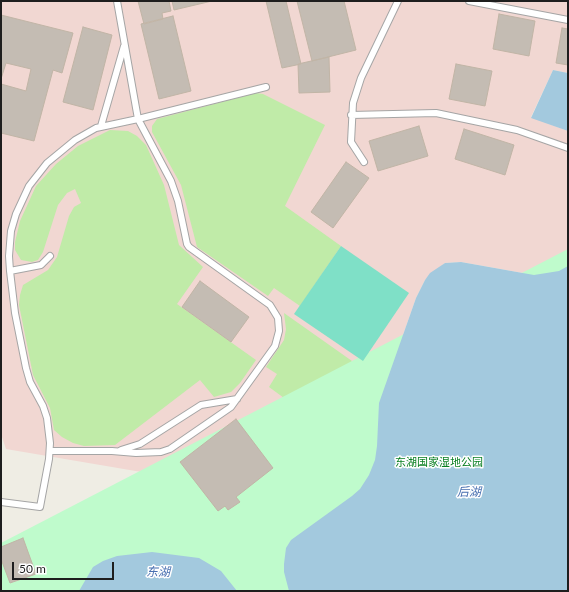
<!DOCTYPE html>
<meta charset="utf-8">
<style>
body{margin:0}
#map{position:relative;width:569px;height:592px;overflow:hidden;background:#efede4;font-family:Lato,sans-serif}
canvas{display:block}
.frame{position:absolute;inset:0;border:2px solid #1e1e1e;pointer-events:none}
.scale{position:absolute;left:12px;top:562px;width:102px;height:18px;box-sizing:border-box;border:2px solid #1e1e1e;border-top:0;padding-left:5px;font-size:12px;line-height:14px;white-space:nowrap;color:#1e1e1e;-webkit-text-stroke:3px #fff;paint-order:stroke}
</style>
<div id="map">
<canvas width="569" height="592"></canvas>
<div class="frame"></div>
<div class="scale">50 m</div>
</div>
<script>
const context = document.querySelector('canvas').getContext('2d');
context.lineJoin = 'round';
function paint(path, color) {
  context.fillStyle = color;
  context.fill(path, 'evenodd');
}
function shape(rows) {
  const path = new Path2D();
  for (const r of rows) {
    path.moveTo(r[0], r[1]);
    for (let i = 2; i < r.length; i += 2) path.lineTo(r[i], r[i + 1]);
  }
  return path;
}
function stroke(path, color, width, dash) {
  context.strokeStyle = color;
  context.lineWidth = width;
  context.lineCap = dash ? 'butt' : 'round';
  context.setLineDash(dash || []);
  context.stroke(path);
}
function write(font, color, halo, rows, align = 'center') {
  context.font = font + ' Lato,"Noto Sans SC",sans-serif';
  context.lineWidth = 3;
  context.setLineDash([]);
  context.textBaseline = 'middle';
  context.strokeStyle = halo;
  context.fillStyle = color;
  for (const [text, x, y, turn = 0] of rows) {
    context.save();
    context.translate(x, y);
    context.rotate((+turn || 0) * Math.PI / 180);
    context.textAlign = isNaN(turn) ? turn : align;
    if (halo) context.strokeText(text, 0, 0);
    context.fillText(text, 0, 0);
    context.restore();
  }
}
const commercial = shape([
 [1,1,568,1,568,73,553,70,531,117,568,131,568,266,534,275,461,262,445,263,425,280,416,298,379,403,165,476,6,449,1,434]
]);
const grass = shape([
 [256,93,263,94,325,125,285,206,341,246,300,306,274,288,268,296,197,247,181,185,152,132,152,126,157,119],
 [110,130,128,131,137,136,146,145,164,185,179,245,203,267,177,304,256,360,240,383,231,392,214,397,200,380,115,445,84,446,73,443,62,437,54,430,50,408,33,375,19,305,20,295,23,285,48,270,57,257,69,216,74,207,81,203,75,189,67,193,58,205,43,252,38,260,32,262,21,260,15,250,15,242,20,221,36,186,56,164,78,146],
 [284,313,352,361,310,417,269,387,277,374,266,367,284,340,286,329]
]);
const park = shape([
 [568,249,568,591,1,591,1,543]
]);
const pitch = shape([
 [341,246,409,293,363,361,294,314]
]);
const water = shape([
 [553,70,568,73,568,131,531,118],
 [461,262,534,275,559,271,568,266,568,591,289,591,284,572,284,564,286,548,291,540,352,496,360,489,369,475,375,460,377,446,379,403,416,298,425,280,430,273,445,263],
 [152,552,199,558,221,571,237,591,79,591,93,567,103,561,117,556]
]);
const building = shape([
 [138,1,169,1,171,11,162,13,163,19,144,24,138,1],
 [172,1,212,1,174,10,172,1],
 [266,1,286,1,301,64,282,68,266,1],
 [297,1,344,1,356,50,312,61,297,1],
 [499,14,535,21,529,56,493,49,499,14],
 [1,15,73,33,62,73,53,70,34,141,1,133,1,84,26,91,31,69,6,63,1,79,1,15],
 [173,16,191,91,159,99,141,24,173,16],
 [83,27,112,35,93,110,63,102,83,27],
 [562,28,568,29,568,65,556,63,562,28],
 [329,57,330,92,299,93,298,64,329,57],
 [456,64,492,71,485,106,449,99,456,64],
 [419,126,428,156,378,171,369,141,419,126],
 [464,129,514,145,505,175,455,159,464,129],
 [346,162,369,178,333,228,311,212,346,162],
 [200,281,249,317,231,342,182,307,200,281],
 [236,419,273,468,236,497,240,502,228,510,225,506,218,511,180,462,236,419],
 [23,538,36,574,10,583,1,559,1,547,23,538]
]);
const lane = shape([
 [469,1,568,20],
 [351,115,436,113,517,130,568,148],
 [101,126,124,46],
 [364,162,351,142,353,103,361,78,398,1],
 [10,271,41,265,50,256],
 [121,450,140,444,201,405,237,399],
 [50,451,112,451,136,453,161,452,170,449,231,407,275,346,279,331,278,318,270,305,189,247,187,244,178,201,171,181,138,119,117,1],
 [1,502,40,507,49,459,50,443,47,418,43,406,30,382,26,368,15,313,10,271,9,256,11,231,16,214,29,186,47,163,75,140,96,128,138,119,266,87]
]);
const parkNames = [
 ["东湖国家湿地公园",439,462]
];
const waterNames = [
 ["后湖",469,492],
 ["东湖",158,572]
];
paint(commercial, '#f1d7d2');
paint(grass, '#c0eba8');
paint(park, '#bffbcc');
paint(pitch, '#7fe0c7');
paint(water, '#a3c9de');
paint(building, '#c4bcb3');
stroke(building, '#c1b5a6', 1);
stroke(lane, '#a5a5a5', 8);
stroke(lane, '#fff', 6);
write('11px', '#097f22', '#fff', parkNames);
write('italic 12px', '#486fb0', '#fff', waterNames);
</script>
